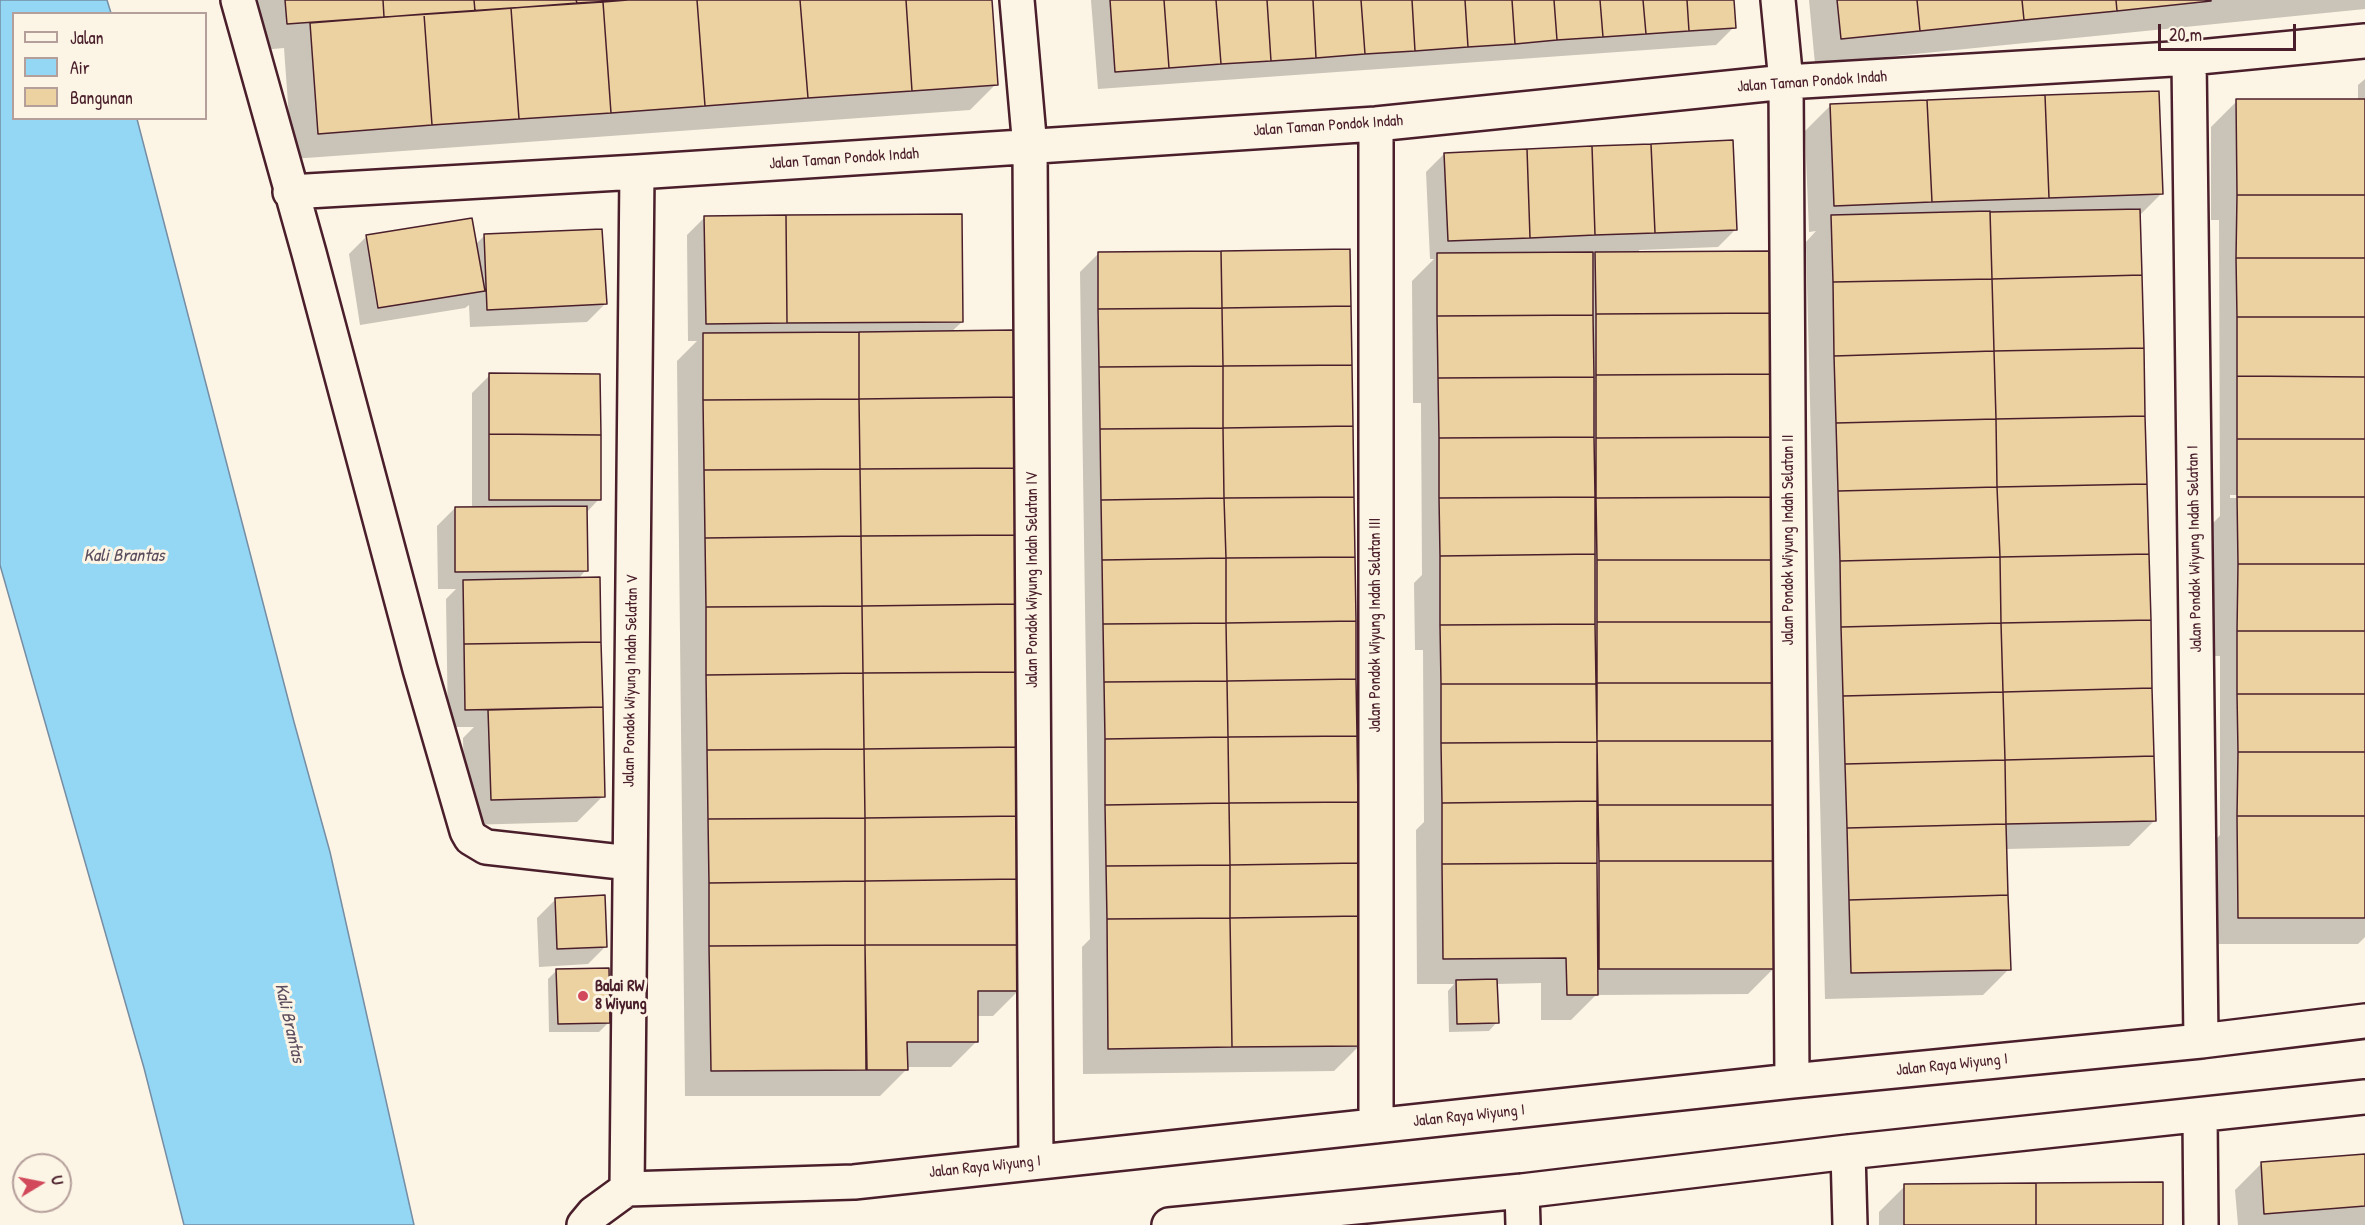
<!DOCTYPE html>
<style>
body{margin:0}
#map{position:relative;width:2365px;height:1225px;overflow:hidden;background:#fcf5e5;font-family:"Patrick Hand",sans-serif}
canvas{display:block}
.legend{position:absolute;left:12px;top:12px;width:195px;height:108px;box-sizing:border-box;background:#fcf5e5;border:2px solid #b59f9b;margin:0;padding:8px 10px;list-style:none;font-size:18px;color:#4a1f2b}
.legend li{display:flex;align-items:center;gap:12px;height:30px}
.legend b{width:30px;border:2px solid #b59f9b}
.north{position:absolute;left:12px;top:1153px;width:60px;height:60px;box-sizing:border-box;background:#fcf5e5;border:2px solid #b59f9b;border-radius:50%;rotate:80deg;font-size:16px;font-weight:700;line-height:24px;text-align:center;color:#4a1f2b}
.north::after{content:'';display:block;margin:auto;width:21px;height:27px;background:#d1495b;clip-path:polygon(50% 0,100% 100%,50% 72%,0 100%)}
.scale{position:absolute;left:2158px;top:24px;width:138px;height:27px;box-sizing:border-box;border:3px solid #4a1f2b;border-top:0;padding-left:8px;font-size:18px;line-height:21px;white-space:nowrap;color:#4a1f2b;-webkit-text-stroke:4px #fcf5e5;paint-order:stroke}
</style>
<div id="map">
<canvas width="2365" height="1225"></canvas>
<ul class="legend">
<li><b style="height:8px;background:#fcf5e5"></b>Jalan</li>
<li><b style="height:16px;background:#93d7f5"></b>Air</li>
<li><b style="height:16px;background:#ecd2a1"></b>Bangunan</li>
</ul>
<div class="north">U</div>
<div class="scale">20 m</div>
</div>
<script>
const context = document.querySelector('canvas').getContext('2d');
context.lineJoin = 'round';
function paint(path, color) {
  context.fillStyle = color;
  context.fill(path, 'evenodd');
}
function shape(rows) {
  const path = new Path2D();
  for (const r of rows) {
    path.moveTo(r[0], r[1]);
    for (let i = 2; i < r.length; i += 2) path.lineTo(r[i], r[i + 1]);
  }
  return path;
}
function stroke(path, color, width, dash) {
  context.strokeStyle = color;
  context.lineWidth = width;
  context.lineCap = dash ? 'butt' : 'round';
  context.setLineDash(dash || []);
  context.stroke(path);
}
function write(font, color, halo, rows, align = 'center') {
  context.font = font + ' "Patrick Hand",sans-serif';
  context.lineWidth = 6;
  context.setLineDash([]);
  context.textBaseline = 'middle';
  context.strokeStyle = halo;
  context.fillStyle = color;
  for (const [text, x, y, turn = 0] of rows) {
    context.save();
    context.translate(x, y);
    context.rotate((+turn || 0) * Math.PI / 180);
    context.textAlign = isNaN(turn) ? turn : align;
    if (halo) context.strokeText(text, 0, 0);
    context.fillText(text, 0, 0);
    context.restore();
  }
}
const water = shape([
 [0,0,107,0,111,13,14,14,14,118,137,119,294,722,330,852,414,1225,184,1225,144,1068,0,565,0,0]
]);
const shadow = shape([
 [258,0,990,0,996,84,970,110,292,159,284,48,261,50],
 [1091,0,1732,0,1734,27,1716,45,1098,89],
 [1809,0,2365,0,2365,9,1815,64],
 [2365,79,2365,937,2358,944,2212,944,2212,843,2220,835,2220,656,2212,656,2212,524,2220,516,2219,220,2211,220,2211,127,2237,101,2358,101,2358,85],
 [2230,495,2359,495,2359,498,2230,498],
 [1831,105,2162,193,2139,216,2155,820,2129,846,2006,849,2009,969,1983,995,1825,999,1806,242,1816,231,1809,232,1805,131],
 [1444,154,1736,229,1718,247,1639,250,1774,968,1748,994,1596,995,1571,1020,1541,1020,1541,983,1496,984,1497,1022,1489,1031,1449,1032,1448,991,1454,984,1417,984,1416,830,1424,822,1423,650,1415,650,1414,583,1422,575,1421,403,1413,403,1412,281,1434,259,1430,259,1426,172],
 [1597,847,1600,847,1600,928,1596,928],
 [705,217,962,322,951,332,1019,990,993,1016,977,1016,977,1041,951,1067,906,1067,906,1070,880,1096,685,1096,677,361,697,341,688,341,687,235],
 [367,236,475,245,484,236,605,304,587,322,470,327,469,305,465,308,360,325,349,254],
 [1098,254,1360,1045,1334,1071,1083,1074,1082,947,1090,939,1080,272],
 [490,375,599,499,586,513,586,570,578,579,598,579,603,796,577,822,465,825,463,738,474,727,448,727,446,599,456,589,438,589,437,526,455,508,472,508,472,393],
 [555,900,606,946,588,964,539,967,537,918],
 [557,970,608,1023,599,1032,549,1032,548,979],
 [2365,1156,2365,1225,2238,1225,2235,1190,2261,1164],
 [1905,1186,2162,1225,1879,1225,1879,1212]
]);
const building = shape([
 [285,0,383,0,384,17,287,24,285,0],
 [383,0,474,0,475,11,384,17,383,0],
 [474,0,576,0,577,3,475,11,474,0],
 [576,0,628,0,577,3,576,0],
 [628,0,697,0,705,106,611,113,603,2,628,0],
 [697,0,800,0,808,98,705,106,697,0],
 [800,0,906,0,912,91,808,98,800,0],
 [906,0,992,0,998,85,912,91,906,0],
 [1110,0,1164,0,1169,68,1115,72,1110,0],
 [1164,0,1216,0,1221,64,1169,68,1164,0],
 [1216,0,1267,0,1271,61,1221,64,1216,0],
 [1267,0,1313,0,1316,58,1271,61,1267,0],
 [1313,0,1361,0,1365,54,1316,58,1313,0],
 [1361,0,1412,0,1415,51,1365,54,1361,0],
 [1412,0,1465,0,1468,47,1415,51,1412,0],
 [1465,0,1512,0,1515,44,1468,47,1465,0],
 [1512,0,1554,0,1557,40,1515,44,1512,0],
 [1554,0,1600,0,1603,37,1557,40,1554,0],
 [1600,0,1643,0,1646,34,1603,37,1600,0],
 [1643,0,1687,0,1689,31,1646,34,1643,0],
 [1687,0,1734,0,1736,28,1689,31,1687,0],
 [1837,0,1917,0,1920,31,1841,39,1837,0],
 [1917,0,2022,0,2024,20,1920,31,1917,0],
 [2022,0,2116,0,2117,11,2024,20,2022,0],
 [2116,0,2211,0,2211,1,2117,11,2116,0],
 [603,2,611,113,519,119,511,8,603,2],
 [511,8,519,119,432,125,424,14,511,8],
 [424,14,432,125,318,134,310,23,424,14],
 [2159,91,2163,194,2049,198,2045,95,2159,91],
 [2045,95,2049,198,1932,202,1927,100,2045,95],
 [2236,99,2365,99,2365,195,2237,195,2236,99],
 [1927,100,1932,202,1834,206,1830,104,1927,100],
 [1733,140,1737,230,1655,233,1651,144,1733,140],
 [1651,144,1655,233,1595,235,1592,146,1651,144],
 [1592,146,1595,235,1530,238,1527,149,1592,146],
 [1527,149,1530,238,1448,241,1444,153,1527,149],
 [2237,195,2365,195,2365,258,2236,258,2237,195],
 [2140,209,2142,275,1992,279,1990,212,2140,209],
 [1990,211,1992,279,1833,282,1831,215,1990,211],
 [962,214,963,322,787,323,786,215,962,214],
 [786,215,787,323,706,324,704,216,786,215],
 [472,218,485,291,378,308,366,235,472,218],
 [602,229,607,304,487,310,484,234,602,229],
 [1350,249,1351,306,1222,308,1221,251,1350,249],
 [1221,251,1222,308,1098,309,1098,252,1221,251],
 [1773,251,1773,313,1596,314,1595,252,1773,251],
 [1593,252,1593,315,1437,316,1437,253,1593,252],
 [2236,258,2365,258,2365,317,2237,317,2236,258],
 [2142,275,2144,348,1994,351,1992,279,2142,275],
 [1992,279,1994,351,1834,356,1833,282,1992,279],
 [1351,306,1352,365,1223,366,1222,308,1351,306],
 [1222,308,1223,366,1099,367,1098,309,1222,308],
 [1773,313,1773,374,1596,375,1596,314,1773,313],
 [1593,315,1594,377,1438,378,1437,316,1593,315],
 [2237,317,2365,317,2365,377,2237,376,2237,317],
 [1014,330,1014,397,859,399,859,332,1014,330],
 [859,332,859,399,703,400,703,333,859,332],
 [2144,348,2145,416,1996,419,1994,351,2144,348],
 [1994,351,1996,419,1836,423,1834,356,1994,351],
 [1352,365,1353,426,1223,428,1223,366,1352,365],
 [1223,366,1223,428,1100,429,1099,367,1223,366],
 [489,373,600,374,601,435,489,434,489,373],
 [1773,374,1773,437,1596,438,1596,375,1773,374],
 [2237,376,2365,377,2365,439,2237,439,2237,376],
 [1594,377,1594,437,1439,438,1438,378,1594,377],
 [1014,397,1015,468,860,469,859,399,1014,397],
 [859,399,860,469,704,470,703,400,859,399],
 [2145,416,2147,484,1997,487,1996,419,2145,416],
 [1996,419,1997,487,1838,491,1836,423,1996,419],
 [1353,426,1354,497,1224,498,1223,428,1353,426],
 [1223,428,1224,498,1101,500,1100,429,1223,428],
 [489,434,601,435,601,500,489,500,489,434],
 [1594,437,1595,497,1439,498,1439,438,1594,437],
 [1773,437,1774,497,1596,498,1596,438,1773,437],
 [2237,439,2365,439,2365,497,2237,497,2237,439],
 [1015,468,1016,535,861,536,860,469,1015,468],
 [860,469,861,536,705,538,704,470,860,469],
 [2147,484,2149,554,2000,557,1997,487,2147,484],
 [1997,487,2000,557,1840,561,1838,491,1997,487],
 [1354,497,1355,557,1226,558,1224,498,1354,497],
 [1595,497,1595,554,1440,556,1439,498,1595,497],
 [1774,497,1774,560,1597,560,1596,498,1774,497],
 [2237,497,2365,497,2365,564,2238,564,2237,497],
 [1224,498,1226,558,1102,560,1101,500,1224,498],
 [587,506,588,571,455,572,455,507,587,506],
 [1016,535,1017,604,862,606,861,536,1016,535],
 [861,536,862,606,706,607,705,538,861,536],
 [1595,554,1595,624,1440,625,1440,556,1595,554],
 [2149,554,2151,620,2001,623,2000,557,2149,554],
 [1355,557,1356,621,1226,623,1226,558,1355,557],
 [2000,557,2001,623,1841,627,1840,561,2000,557],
 [1226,558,1226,623,1103,624,1102,560,1226,558],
 [1597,560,1774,560,1774,622,1597,622,1597,560],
 [2238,564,2365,564,2365,631,2237,631,2238,564],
 [600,577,601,642,464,644,463,580,600,577],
 [1017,604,1017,672,863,673,862,606,1017,604],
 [862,606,863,673,706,675,706,607,862,606],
 [2151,620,2152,688,2003,692,2001,623,2151,620],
 [1356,621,1356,679,1227,681,1226,623,1356,621],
 [1597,622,1774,622,1775,683,1597,683,1597,622],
 [1226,623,1227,681,1104,682,1103,624,1226,623],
 [2001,623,2003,692,1843,696,1841,627,2001,623],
 [1595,624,1596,684,1441,684,1440,625,1595,624],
 [2237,631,2365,631,2365,694,2237,694,2237,631],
 [601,642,603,707,465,710,464,644,601,642],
 [1017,672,1018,747,864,749,863,673,1017,672],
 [863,673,864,749,707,750,706,675,863,673],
 [1356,679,1357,736,1228,737,1227,681,1356,679],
 [1227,681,1228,737,1105,739,1104,682,1227,681],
 [1597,683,1775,683,1775,741,1597,741,1597,683],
 [1441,684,1596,684,1597,742,1441,743,1441,684],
 [2152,688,2154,756,2005,760,2003,692,2152,688],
 [2003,692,2005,760,1845,764,1843,696,2003,692],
 [2237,694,2365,694,2365,752,2238,752,2237,694],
 [603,707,605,797,491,800,488,710,603,707],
 [1357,736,1358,802,1229,803,1228,737,1357,736],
 [1228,737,1229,803,1105,805,1105,739,1228,737],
 [1597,741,1775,741,1775,805,1598,805,1597,741],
 [1597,742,1597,801,1442,803,1441,743,1597,742],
 [1018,747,1019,816,865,818,864,749,1018,747],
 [864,749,865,818,708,819,707,750,864,749],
 [2238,752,2365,752,2365,816,2237,816,2238,752],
 [2154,756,2156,821,2006,824,2005,760,2154,756],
 [2005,760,2006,824,1847,828,1845,764,2005,760],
 [1597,801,1597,863,1442,864,1442,803,1597,801],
 [1358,802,1359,863,1230,865,1229,803,1358,802],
 [1229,803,1230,865,1106,866,1105,805,1229,803],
 [1598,805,1775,805,1775,861,1599,861,1598,805],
 [1019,816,1020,879,865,881,865,818,1019,816],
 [2237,816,2365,816,2365,918,2238,918,2237,816],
 [865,818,865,881,709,883,708,819,865,818],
 [2006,824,2008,895,1849,900,1847,828,2006,824],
 [1599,861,1775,861,1776,969,1599,969,1599,861],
 [1359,863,1360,916,1230,918,1230,865,1359,863],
 [1597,863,1598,995,1567,995,1566,958,1443,959,1442,864,1597,863],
 [1230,865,1230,918,1107,919,1106,866,1230,865],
 [1020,879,1021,945,865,945,865,881,1020,879],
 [865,881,865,945,709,946,709,883,865,881],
 [605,895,607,947,557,949,555,898,605,895],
 [2008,895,2011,970,1851,973,1849,900,2008,895],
 [1360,916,1362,1046,1232,1047,1230,918,1360,916],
 [1230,918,1232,1047,1108,1049,1107,919,1230,918],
 [865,945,866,1070,711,1071,709,946,865,945],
 [865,945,1021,945,1021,991,978,991,978,1042,907,1042,908,1070,867,1070,865,945],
 [609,968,610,1023,558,1024,556,969,609,968],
 [1497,979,1499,1023,1457,1024,1456,980,1497,979],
 [2365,1154,2365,1206,2264,1214,2261,1162,2365,1154],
 [2163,1182,2163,1225,2036,1225,2036,1183,2163,1182],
 [2036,1183,2036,1225,1904,1225,1904,1184,2036,1183]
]);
const minor = shape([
 [238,0,309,253,420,669,467,831,471,838,486,847,630,863],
 [1017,0,1030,148,1036,1162],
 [1778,0,1786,82,1792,1081],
 [2189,58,2201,1041],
 [290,192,637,172,1376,124,1786,82,2189,58,2365,41],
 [2200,1116,2201,1225],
 [1376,1126,1376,124],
 [1848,1152,1850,1225],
 [627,1189,637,172],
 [1522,1191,1523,1225],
 [584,1225,594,1213,627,1189,854,1182,1792,1081,2201,1041,2365,1021],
 [1169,1225,1522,1191,1848,1152,2365,1097]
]);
const markers = [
 [583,996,6,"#d1495b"]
];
const streetNames = [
 ["Jalan Taman Pondok Indah",1812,82,-4],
 ["Jalan Taman Pondok Indah",1328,126,-4],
 ["Jalan Taman Pondok Indah",844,159,-4],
 ["Jalan Pondok Wiyung Indah Selatan II",1789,540,-90],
 ["Jalan Pondok Wiyung Indah Selatan I",2195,549,-91],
 ["Jalan Pondok Wiyung Indah Selatan IV",1033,580,-90],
 ["Jalan Pondok Wiyung Indah Selatan III",1376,625,-90],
 ["Jalan Pondok Wiyung Indah Selatan V",631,681,-89],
 ["Jalan Raya Wiyung I",1952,1065,-6],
 ["Jalan Raya Wiyung I",1469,1116,-6],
 ["Jalan Raya Wiyung I",985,1167,-6]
];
const poiNames = [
 ["Balai RW",595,987],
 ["8 Wiyung",595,1005]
];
const waterNames = [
 ["Kali Brantas",124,556],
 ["Kali Brantas",289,1023,77]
];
paint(water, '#93d7f5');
stroke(water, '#768da4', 1.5);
paint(shadow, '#0003');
paint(building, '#ecd2a1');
stroke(building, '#4a1f2b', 1.5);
stroke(minor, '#4a1f2b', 38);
stroke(minor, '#fcf5e5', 33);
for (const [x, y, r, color] of markers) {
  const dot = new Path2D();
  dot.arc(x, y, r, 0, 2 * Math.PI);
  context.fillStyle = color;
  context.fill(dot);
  stroke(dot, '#fcf5e5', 2);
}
write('16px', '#4a1f2b', '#fcf5e5', streetNames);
write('bold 16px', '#4a1f2b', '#fcf5e5', poiNames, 'left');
write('italic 18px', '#5c4d5e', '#fcf5e5', waterNames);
</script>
